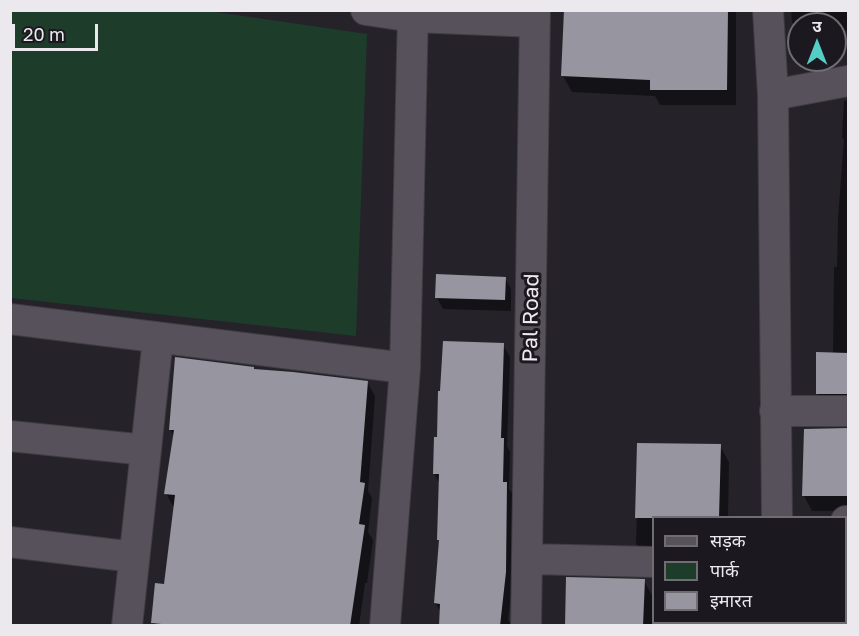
<!DOCTYPE html>
<meta charset="utf-8">
<style>
body{margin:0}
#map{position:relative;width:859px;height:636px;overflow:hidden;background:#25222a;font-family:"Golos Text","Noto Sans Devanagari",sans-serif}
canvas{display:block}
.frame{position:absolute;inset:0;border:12px solid #ebe9ee;pointer-events:none}
.legend{position:absolute;left:652px;top:516px;width:195px;height:108px;box-sizing:border-box;background:#1c1820;border:2px solid #6f6c72;margin:0;padding:8px 10px;list-style:none;font-size:18px;color:#ebe9ee}
.legend li{display:flex;align-items:center;gap:12px;height:30px}
.legend b{width:30px;border:2px solid #6f6c72}
.north{position:absolute;left:787px;top:12px;width:60px;height:60px;box-sizing:border-box;background:#1c1820;border:2px solid #6f6c72;border-radius:50%;rotate:0deg;font-size:16px;font-weight:700;line-height:24px;text-align:center;color:#ebe9ee}
.north::after{content:'';display:block;margin:auto;width:21px;height:27px;background:#55cec5;clip-path:polygon(50% 0,100% 100%,50% 72%,0 100%)}
.scale{position:absolute;left:12px;top:24px;width:86px;height:27px;box-sizing:border-box;border:3px solid #ebe9ee;border-top:0;padding-left:8px;font-size:18px;line-height:21px;white-space:nowrap;color:#ebe9ee;-webkit-text-stroke:4px #1c1820;paint-order:stroke}
</style>
<div id="map">
<canvas width="859" height="636"></canvas>
<div class="frame"></div>
<ul class="legend">
<li><b style="height:8px;background:#56515a"></b>सड़क</li>
<li><b style="height:16px;background:#1d3d2a"></b>पार्क</li>
<li><b style="height:16px;background:#9695a0"></b>इमारत</li>
</ul>
<div class="north">उ</div>
<div class="scale">20 m</div>
</div>
<script>
const context = document.querySelector('canvas').getContext('2d');
context.lineJoin = 'round';
function paint(path, color) {
  context.fillStyle = color;
  context.fill(path, 'evenodd');
}
function shape(rows) {
  const path = new Path2D();
  for (const r of rows) {
    path.moveTo(r[0], r[1]);
    for (let i = 2; i < r.length; i += 2) path.lineTo(r[i], r[i + 1]);
  }
  return path;
}
function stroke(path, color, width, dash) {
  context.strokeStyle = color;
  context.lineWidth = width;
  context.lineCap = dash ? 'butt' : 'round';
  context.setLineDash(dash || []);
  context.stroke(path);
}
function write(font, color, halo, rows, align = 'center') {
  context.font = font + ' "Golos Text",sans-serif';
  context.lineWidth = 6;
  context.setLineDash([]);
  context.textBaseline = 'middle';
  context.strokeStyle = halo;
  context.fillStyle = color;
  for (const [text, x, y, turn = 0] of rows) {
    context.save();
    context.translate(x, y);
    context.rotate((+turn || 0) * Math.PI / 180);
    context.textAlign = isNaN(turn) ? turn : align;
    if (halo) context.strokeText(text, 0, 0);
    context.fillText(text, 0, 0);
    context.restore();
  }
}
const green = shape([
 [10,11,209,11,367,34,356,336,11,298]
]);
const shadow = shape([
 [566,10,736,10,736,105,660,105,655,96,572,92,563,76],
 [791,10,848,10,848,30,835,33,835,24,799,24,799,34,792,22],
 [848,100,848,409,826,409,817,393,833,354,834,267,837,267,838,217,844,140,842,137,844,101],
 [505,278,511,289,511,311,443,309,437,298],
 [503,345,510,357,507,446,510,452,509,489,514,496,512,585,508,620,512,626,440,626,441,612,435,603,441,543,439,540,440,484,434,474,438,438],
 [255,370,367,382,375,396,368,491,372,498,368,532,373,540,367,583,365,583,359,626,152,626,156,585,165,586,174,508,166,493,174,436,170,430],
 [848,430,848,511,812,511,804,496],
 [639,444,720,446,729,462,728,518,654,518,654,560,646,560,636,544],
 [644,581,653,597,652,626,566,626],
 [846,607,848,607,848,626,808,626,808,622,846,622]
]);
const building = shape([
 [564,10,728,10,727,90,650,90,650,80,561,76],
 [436,274,506,277,505,300,435,298],
 [443,341,504,343,501,438,504,438,503,482,507,482,506,572,500,626,439,626,440,604,434,603,439,540,437,540,439,474,433,474,434,437,437,437,438,391,440,391],
 [816,352,849,353,849,394,816,394],
 [175,357,254,367,254,369,293,372,368,381,360,482,365,483,359,524,365,525,350,626,182,626,151,623,155,583,164,584,175,495,164,494,174,430,169,430],
 [849,428,849,496,802,496,804,429],
 [637,443,721,444,719,518,635,518],
 [566,577,645,579,643,626,565,626]
]);
const minor = shape([
 [366,10,413,17,535,22],
 [768,10,773,95,777,518],
 [773,95,848,81],
 [10,319,405,368,413,10],
 [775,411,848,411],
 [10,436,146,450],
 [846,521,848,521],
 [10,542,134,557],
 [528,559,654,562],
 [127,626,158,338],
 [385,626,405,368],
 [526,626,535,10],
 [772,626,772,622]
]);
const streetNames = [
 ["Pal Road",531,318,-89]
];
paint(green, '#1d3d2a');
paint(shadow, '#0007');
paint(building, '#9695a0');
stroke(minor, '#3f3c42', 32);
stroke(minor, '#56515a', 30);
write('21px', '#ebe9ee', '#1c1820', streetNames);
</script>
